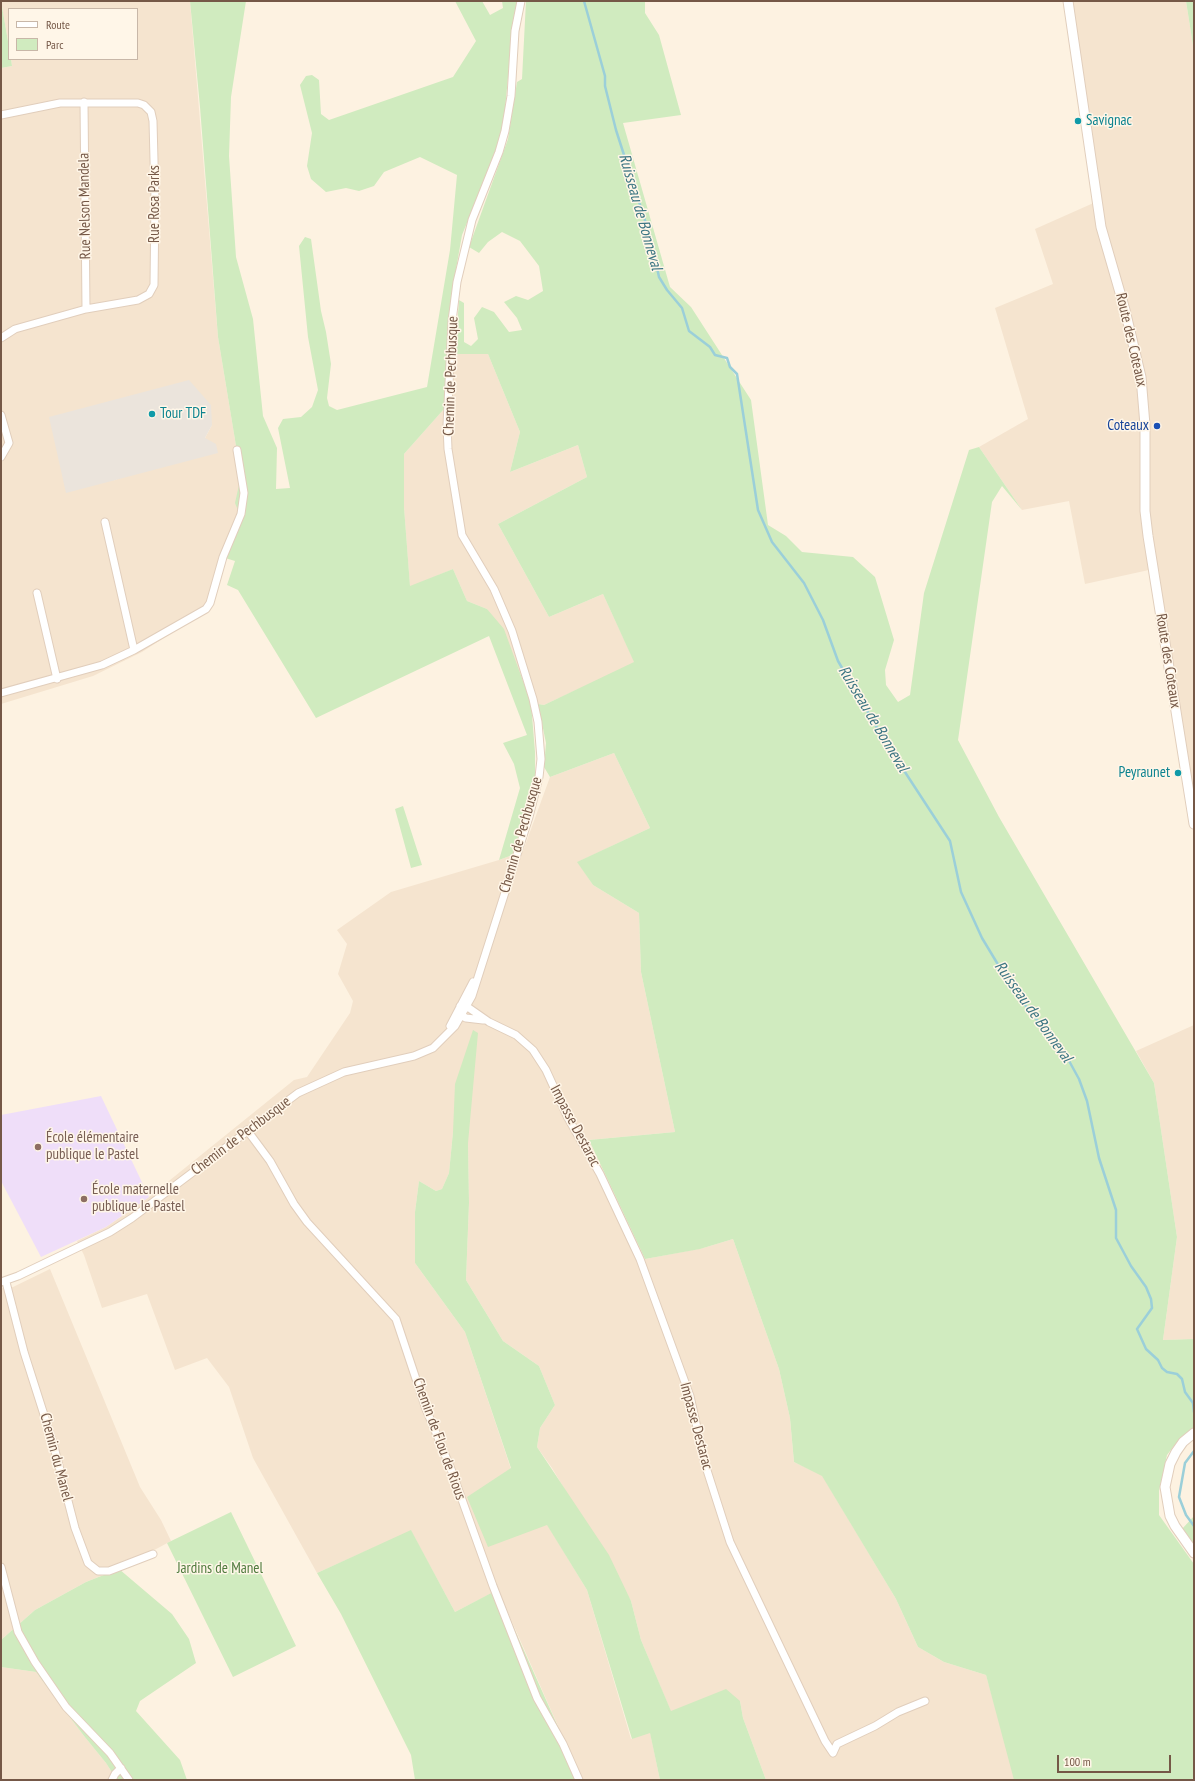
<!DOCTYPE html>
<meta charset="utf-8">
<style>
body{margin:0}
#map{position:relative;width:1195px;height:1781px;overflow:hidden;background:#fdf2e1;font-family:"PT Sans Narrow",sans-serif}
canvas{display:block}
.frame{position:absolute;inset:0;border:2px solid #755847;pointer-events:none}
.legend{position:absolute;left:8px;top:8px;width:130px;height:52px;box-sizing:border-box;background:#fff6e8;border:1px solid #c8b7a8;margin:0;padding:5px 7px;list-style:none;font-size:12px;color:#755847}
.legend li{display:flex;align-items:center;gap:8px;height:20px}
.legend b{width:20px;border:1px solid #c8b7a8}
.scale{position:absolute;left:1057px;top:1755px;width:114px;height:18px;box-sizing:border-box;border:2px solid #755847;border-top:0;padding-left:5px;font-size:12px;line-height:14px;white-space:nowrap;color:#755847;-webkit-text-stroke:3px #fff6e8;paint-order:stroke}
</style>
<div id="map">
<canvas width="1195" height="1781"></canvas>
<div class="frame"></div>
<ul class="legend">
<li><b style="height:5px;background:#fff"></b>Route</li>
<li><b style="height:11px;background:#d0ebbf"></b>Parc</li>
</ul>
<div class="scale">100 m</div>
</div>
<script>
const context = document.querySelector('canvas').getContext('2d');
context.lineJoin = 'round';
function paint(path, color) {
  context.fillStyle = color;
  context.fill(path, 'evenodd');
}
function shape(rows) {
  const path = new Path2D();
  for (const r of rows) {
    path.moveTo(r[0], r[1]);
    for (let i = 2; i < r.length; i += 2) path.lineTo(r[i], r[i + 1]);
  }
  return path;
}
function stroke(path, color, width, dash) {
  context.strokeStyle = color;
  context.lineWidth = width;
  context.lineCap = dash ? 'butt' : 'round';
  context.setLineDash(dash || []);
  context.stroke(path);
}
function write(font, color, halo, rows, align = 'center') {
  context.font = font + ' "PT Sans Narrow",sans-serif';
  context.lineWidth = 3;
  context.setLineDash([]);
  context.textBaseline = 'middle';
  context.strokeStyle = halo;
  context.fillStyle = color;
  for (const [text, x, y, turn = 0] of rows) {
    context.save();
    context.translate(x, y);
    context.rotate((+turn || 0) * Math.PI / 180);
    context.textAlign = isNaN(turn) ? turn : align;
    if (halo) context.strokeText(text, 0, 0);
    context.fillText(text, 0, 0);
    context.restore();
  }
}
const residential = shape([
 [1,1,190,1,218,337,241,476,239,513,206,603,198,616,142,652,93,676,1,704,1,68,12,66,11,59,137,59,137,9,9,9,9,47],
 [212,425,205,438,113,481],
 [1072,1,1186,1,1194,52,1194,794,1158,568,1085,584,1069,501,1022,510,979,447,1028,419,995,308,1053,284,1035,229,1098,201],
 [448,354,488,354,520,432,510,472,578,445,587,477,498,524,549,617,603,594,635,663,544,705,531,703,487,609,467,601,453,569,410,587,404,507,404,454,444,409],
 [614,753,650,828,578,862,593,885,639,913,641,972,675,1132,589,1140,645,1259,703,1248,733,1239,779,1369,790,1418,794,1462,822,1475,896,1599,918,1647,944,1662,986,1675,1016,1780,766,1780,743,1718,740,1701,671,1712,641,1640,631,1601,552,1468,537,1447,540,1428,555,1405,539,1366,503,1341,466,1280,469,1203,468,1143,453,1132,449,1173,442,1189,436,1191,419,1181,415,1212,415,1263,465,1332,511,1469,488,1546,547,1524,587,1590,631,1739,650,1732,660,1780,571,1780,580,1776,498,1590,455,1612,411,1531,317,1573,253,1458,229,1387,207,1358,175,1370,147,1294,102,1308,84,1255,77,1241,106,1227,149,1197,294,1080,307,1077,350,1013,353,1001,338,974,347,944,337,930,391,892,499,860,523,851,550,777],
 [1194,1025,1194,1339,1163,1340,1177,1237,1154,1083,1136,1051],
 [50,1269,140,1487,161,1520,171,1541,119,1569,86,1582,35,1610,1,1640,1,1288,13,1287],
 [1,1667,36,1672,84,1736,106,1763,117,1780,1,1780]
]);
const industrial = shape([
 [189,380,211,405,212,425,205,438,216,444,218,453,66,493,49,417]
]);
const education = shape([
 [101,1096,149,1197,106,1227,41,1257,1,1181,1,1115]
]);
const green = shape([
 [1,1,9,47,9,59,11,59,12,66,1,68],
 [190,1,246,1,231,97,229,156,236,257,253,319,263,416,277,448,276,489,290,488,278,428,283,419,301,417,312,407,318,390,308,337,299,246,305,237,311,239,321,311,326,332,331,364,327,398,329,406,337,410,427,387,450,250,457,175,420,157,384,172,374,186,359,191,346,188,326,192,311,179,307,166,312,133,300,85,306,76,312,75,319,80,321,114,329,120,453,77,476,41,455,1,482,1,490,15,503,8,502,1,519,1,512,35,504,120,495,154,462,235,452,292,444,409,404,454,404,507,410,586,453,569,467,601,487,609,504,629,531,703,535,752,535,777,515,854,499,860,520,788,514,764,503,743,527,735,489,636,316,718,238,590,227,585,235,561,222,557,239,513,235,503,241,476,218,337,200,107],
 [526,1,645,1,645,13,659,35,681,115,623,123,670,287,691,307,751,400,768,525,786,536,802,552,853,557,875,577,894,640,885,670,886,685,898,702,910,695,924,593,969,450,979,447,1022,510,1002,486,992,502,958,740,999,817,1154,1083,1177,1237,1163,1340,1194,1339,1194,1427,1180,1438,1167,1455,1159,1491,1159,1515,1194,1564,1194,1778,1190,1780,1014,1780,986,1675,944,1662,918,1647,896,1599,822,1476,794,1462,790,1418,779,1369,733,1239,700,1249,645,1259,589,1140,675,1132,641,972,639,913,593,885,577,862,650,828,614,753,550,777,544,767,546,743,538,704,544,705,634,662,603,594,549,617,498,524,587,477,578,445,510,472,520,432,488,354,455,354,459,300,464,303,464,342,471,346,478,339,474,318,482,307,494,312,509,332,522,330,517,318,504,302,516,296,528,300,543,291,539,266,520,241,502,232,488,242,479,253,469,247,508,139,517,82,522,79],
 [1186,1,1194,1,1194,52],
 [403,806,422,865,411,868,395,809],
 [473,1030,478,1033,468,1143,469,1203,466,1280,503,1341,539,1366,555,1405,540,1428,537,1447,609,1555,631,1601,641,1640,671,1711,726,1689,740,1701,743,1718,766,1780,660,1780,650,1733,632,1739,587,1590,547,1525,488,1547,467,1497,511,1468,465,1332,415,1263,415,1212,419,1181,436,1191,442,1189,449,1173,453,1132,455,1084],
 [231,1512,296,1646,233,1677,167,1543],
 [1194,1516,1194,1547,1182,1529],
 [411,1530,455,1612,497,1590,580,1776,571,1780,415,1780,411,1755,341,1614,317,1573],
 [119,1569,172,1614,189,1639,196,1663,140,1701,136,1711,180,1760,187,1780,117,1780,106,1763,84,1736,36,1672,1,1667,1,1640,35,1610,86,1582]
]);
const stream = shape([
 [584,1,605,76,605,86,616,130,650,236,659,277,667,290,682,308,689,331,710,347,715,355,727,358,730,367,737,374,758,510,772,542,804,583,823,620,838,661,886,743,950,841,961,892,982,938,1014,991,1068,1059,1079,1079,1087,1101,1099,1158,1116,1210,1116,1238,1131,1266,1146,1287,1151,1299,1152,1308,1137,1329,1146,1349,1158,1360,1162,1368,1167,1372,1177,1374,1182,1379,1185,1392,1193,1403,1194,1412],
 [1194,1451,1185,1463,1179,1497,1186,1515,1194,1526]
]);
const minor = shape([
 [84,102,86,309],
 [1,115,60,103,138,103,144,105,151,112,153,121,155,199,154,285,149,294,138,300,86,309,15,329,1,338],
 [1,415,9,443,1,457],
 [105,522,134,650],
 [37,593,57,679],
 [1,693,102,665,134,650,206,609,210,603,223,557,241,514,244,493,237,450],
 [460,1006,469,1008,489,1022,516,1035,533,1050,546,1070,568,1118,600,1174,640,1259,690,1396,705,1464,730,1542,825,1741,833,1753,837,1744,875,1726,898,1712,925,1701],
 [461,1012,462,1016,466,1018,483,1020],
 [450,1026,473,982],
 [247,1130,270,1161,294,1204,307,1222,396,1319,426,1409,451,1469,493,1586,537,1698,563,1744,579,1780],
 [1,1282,18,1276,110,1232,132,1218,298,1093,344,1072,414,1056,433,1048,455,1026,472,996,529,817,539,777,541,759,538,722,533,699,512,631,494,589,462,535,448,449,447,425,452,321,457,282,472,220,499,152,505,131,511,96,515,31,521,1],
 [6,1282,24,1352,53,1443,75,1528,88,1563,98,1571,109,1571,153,1554],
 [1,1567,18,1632,35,1662,66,1707,110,1753,129,1780],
 [112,1780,115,1774,121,1768]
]);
const tertiary = shape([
 [1068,1,1101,227,1125,310,1141,377,1145,425,1145,511,1148,536,1194,824],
 [1194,1433,1183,1442,1176,1452,1170,1464,1165,1487,1170,1516,1175,1526,1194,1553]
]);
const markers = [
 [1078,121,4,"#0f9aa8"],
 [152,414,4,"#0f9aa8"],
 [1157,426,4,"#1a4fb4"],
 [1178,773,4,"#0f9aa8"],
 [38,1147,4,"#8d6e63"],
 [84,1199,4,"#8d6e63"]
];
const cultureNames = [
 ["Savignac",1086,121],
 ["Tour TDF",160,414],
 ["Peyraunet",1170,773,"right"]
];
const streetNames = [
 ["Rue Rosa Parks",155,204,-90],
 ["Rue Nelson Mandela",85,206,-91],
 ["Route des Coteaux",1131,340,77],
 ["Chemin de Pechbusque",451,376,-88],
 ["Route des Coteaux",1168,661,81],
 ["Chemin de Pechbusque",521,835,-74],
 ["Impasse Destarac",575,1126,62],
 ["Chemin de Pechbusque",241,1136,-37],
 ["Impasse Destarac",696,1426,75],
 ["Chemin de Flou de Rious",439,1439,70],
 ["Chemin du Manel",56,1457,75]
];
const transitNames = [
 ["Coteaux",1149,426]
];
const educationNames = [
 ["École élémentaire",46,1138],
 ["publique le Pastel",46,1155],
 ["École maternelle",92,1190],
 ["publique le Pastel",92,1207]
];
const parkNames = [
 ["Jardins de Manel",220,1569]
];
const waterNames = [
 ["Ruisseau de Bonneval",640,212,74],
 ["Ruisseau de Bonneval",873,719,59],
 ["Ruisseau de Bonneval",1033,1012,54]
];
paint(residential, '#f5e4cf');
paint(industrial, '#ebe4dc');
paint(education, '#efdef9');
paint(green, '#d0ebbf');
stroke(stream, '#9bcfd9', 2.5);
stroke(minor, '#e1cebc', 9);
stroke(tertiary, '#e1cebc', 11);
stroke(minor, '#fff', 7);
stroke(tertiary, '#fff', 9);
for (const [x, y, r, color] of markers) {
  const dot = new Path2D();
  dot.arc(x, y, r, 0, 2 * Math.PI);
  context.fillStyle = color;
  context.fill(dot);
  stroke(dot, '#fff6e8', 1.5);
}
write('15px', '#0d838f', '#fff6e8', cultureNames, 'left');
write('15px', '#755847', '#fff6e8', streetNames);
write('15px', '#164399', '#fff6e8', transitNames, 'right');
write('15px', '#785e54', '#fff6e8', educationNames, 'left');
write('15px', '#507b3e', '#fff6e8', parkNames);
write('italic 16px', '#3d7683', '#fff6e8', waterNames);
</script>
